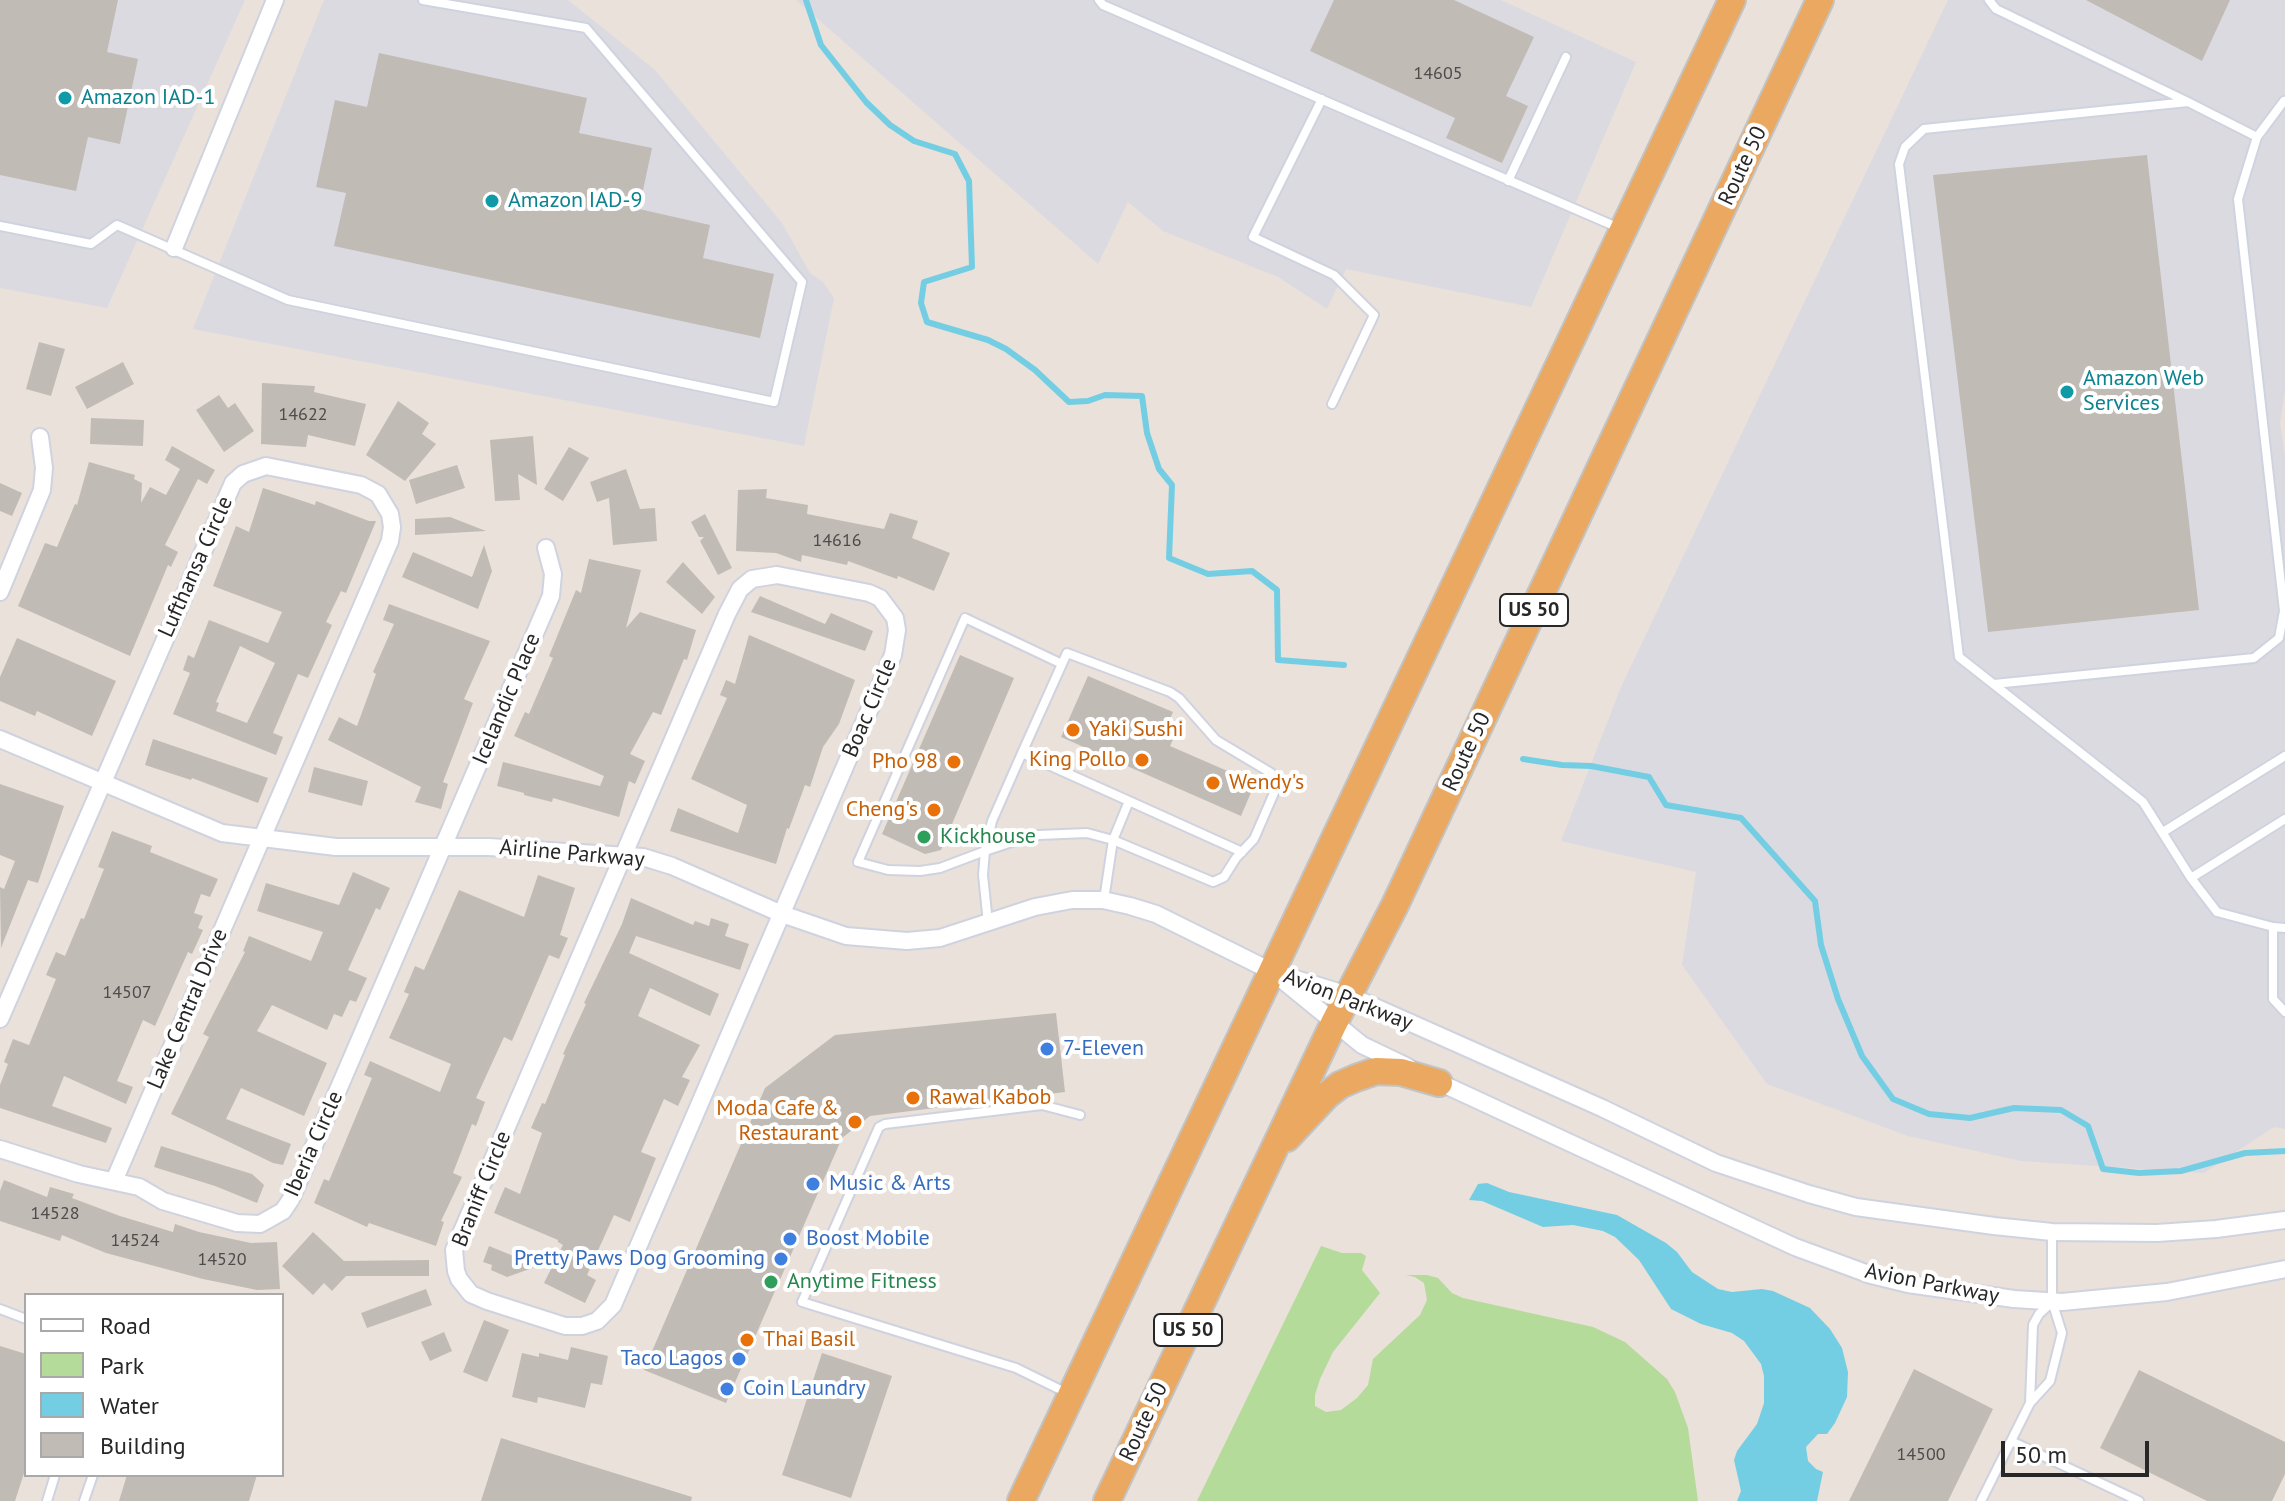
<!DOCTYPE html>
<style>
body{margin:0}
#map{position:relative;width:2285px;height:1501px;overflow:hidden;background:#e9e1da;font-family:"PT Sans",sans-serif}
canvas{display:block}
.legend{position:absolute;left:24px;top:1293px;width:260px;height:184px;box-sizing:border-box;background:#fff;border:2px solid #a9a9a9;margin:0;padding:10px 14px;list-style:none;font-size:24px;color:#272727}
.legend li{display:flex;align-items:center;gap:16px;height:40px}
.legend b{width:40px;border:2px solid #a9a9a9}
.scale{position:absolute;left:2001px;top:1441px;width:148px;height:36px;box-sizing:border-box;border:4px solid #272727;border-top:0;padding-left:10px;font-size:24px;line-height:28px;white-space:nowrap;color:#272727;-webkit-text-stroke:6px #fff;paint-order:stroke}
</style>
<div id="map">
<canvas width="2285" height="1501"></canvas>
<ul class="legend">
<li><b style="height:10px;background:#fff"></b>Road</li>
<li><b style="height:22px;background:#b5db9a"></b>Park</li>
<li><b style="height:22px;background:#74cee3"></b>Water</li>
<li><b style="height:22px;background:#c1bbb6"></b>Building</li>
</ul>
<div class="scale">50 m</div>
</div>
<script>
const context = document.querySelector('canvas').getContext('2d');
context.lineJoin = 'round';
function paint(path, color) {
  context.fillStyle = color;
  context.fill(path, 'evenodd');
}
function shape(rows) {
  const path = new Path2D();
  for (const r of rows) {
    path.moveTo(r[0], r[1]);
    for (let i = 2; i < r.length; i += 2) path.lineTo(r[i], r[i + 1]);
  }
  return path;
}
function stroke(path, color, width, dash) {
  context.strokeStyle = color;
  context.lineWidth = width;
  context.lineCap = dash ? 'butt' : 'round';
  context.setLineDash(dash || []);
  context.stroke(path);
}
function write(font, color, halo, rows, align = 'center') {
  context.font = font + ' "PT Sans",sans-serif';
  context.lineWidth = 8;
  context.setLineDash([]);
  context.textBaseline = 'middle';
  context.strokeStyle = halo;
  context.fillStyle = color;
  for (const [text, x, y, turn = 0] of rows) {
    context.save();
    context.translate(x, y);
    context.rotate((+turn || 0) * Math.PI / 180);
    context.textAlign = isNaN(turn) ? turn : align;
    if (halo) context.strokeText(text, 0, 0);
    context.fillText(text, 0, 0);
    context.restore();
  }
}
const industrial = shape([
 [0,0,245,0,107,308,0,288],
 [324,0,568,0,654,69,782,223,810,273,823,282,834,298,804,446,193,329],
 [796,0,1501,0,1636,62,1531,307,1346,269,1327,309,1278,277,1163,231,1128,202,1098,264],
 [1948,0,2285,0,2285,391,2280,423,2285,456,2285,1129,2274,1127,2204,1173,2021,1161,1908,1136,1767,1084,1682,965,1696,872,1561,841,1621,687]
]);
const green = shape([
 [1321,1246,1342,1253,1361,1253,1366,1256,1362,1270,1380,1293,1333,1352,1320,1379,1315,1395,1315,1406,1326,1412,1341,1410,1357,1398,1368,1385,1373,1359,1420,1315,1427,1300,1424,1283,1415,1277,1406,1275,1427,1275,1438,1278,1452,1293,1463,1298,1593,1327,1625,1342,1667,1379,1675,1392,1688,1428,1698,1501,1197,1501]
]);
const water = shape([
 [1487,1183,1509,1192,1617,1215,1666,1243,1677,1252,1692,1272,1718,1289,1732,1292,1762,1289,1773,1291,1810,1308,1830,1329,1842,1348,1848,1372,1847,1397,1835,1423,1827,1434,1818,1434,1806,1447,1808,1461,1816,1469,1823,1472,1817,1501,1737,1501,1741,1491,1734,1460,1737,1451,1757,1424,1764,1403,1764,1376,1761,1364,1744,1341,1732,1333,1701,1324,1671,1309,1639,1260,1615,1237,1603,1231,1573,1225,1543,1227,1482,1201,1469,1200,1478,1184]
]);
const stream = shape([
 [806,0,821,45,866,102,890,125,914,141,955,154,969,181,972,267,924,282,921,303,927,322,988,340,1006,349,1035,370,1069,402,1088,401,1105,395,1142,396,1147,433,1159,469,1172,485,1169,558,1208,574,1252,571,1277,590,1278,660,1344,665],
 [1523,759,1562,765,1591,766,1649,777,1666,805,1741,818,1815,901,1821,945,1838,999,1862,1056,1893,1099,1929,1114,1970,1118,2014,1108,2061,1110,2088,1126,2103,1169,2139,1173,2181,1171,2245,1153,2285,1151]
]);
const building = shape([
 [0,0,118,0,107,52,138,59,120,144,88,137,76,191,0,175],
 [1334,0,1454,0,1534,37,1506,96,1528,106,1502,163,1446,138,1455,118,1310,51],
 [2086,0,2230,0,2202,61],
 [379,53,587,98,579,133,652,148,639,209,710,225,703,258,774,274,760,338,334,246,346,193,316,187,335,100,367,107],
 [2147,155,2199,610,1988,632,1933,175],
 [39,342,65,349,51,396,26,389],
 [123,362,134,384,87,409,75,387],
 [262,383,315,386,314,392,366,404,355,446,308,435,306,447,261,444],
 [219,395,228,408,235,403,254,431,224,452,196,410],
 [398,401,429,423,422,434,436,444,405,481,366,455],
 [91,418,144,420,143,446,90,444],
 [533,436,537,485,518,474,520,500,495,501,490,440],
 [172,446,215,470,207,484,198,479,165,545,178,552,171,567,168,565,130,656,18,606,45,543,57,547,75,504,77,505,89,462,135,475,134,479,142,483,141,503,150,487,166,495,180,469,165,460],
 [569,447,589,458,563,501,544,489],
 [457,465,465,488,416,504,409,480],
 [626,469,640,509,655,508,657,541,613,545,609,498,597,502,590,482],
 [0,483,22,493,12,516,0,511],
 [263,488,315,505,316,501,369,521,376,521,346,593,341,591,326,622,332,625,308,678,298,674,273,733,283,737,276,755,173,714,190,673,183,670,188,655,194,658,209,620,268,643,282,612,213,586,236,526,249,532],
 [240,646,275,663,247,723,216,711,219,703,216,702],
 [767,489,766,498,808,505,807,514,884,529,890,513,918,521,912,538,950,553,934,591,898,576,897,579,848,561,847,565,802,555,801,562,776,553,736,551,738,490],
 [705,514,732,568,718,575,700,541,704,537,699,537,691,522],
 [450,517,486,531,415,535,415,519],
 [484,545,492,571,478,609,402,577,413,552,472,577],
 [589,559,641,570,626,628,640,612,696,630,687,660,684,659,661,715,653,712,630,754,645,761,635,784,629,781,619,817,553,798,552,802,524,795,524,793,497,786,503,762,600,786,604,776,514,736,525,712,529,714,553,658,549,656,576,590,581,593],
 [683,562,715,597,702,614,666,582],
 [760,596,825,624,831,613,873,631,865,651,751,612],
 [389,604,490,641,464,699,473,703,443,782,448,784,441,809,415,802,421,787,328,740,339,717,357,726,376,674,373,672,394,624,383,620],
 [749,635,855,680,839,724,823,747,810,787,805,785,789,829,787,828,776,864,670,831,678,808,738,833,747,805,691,779,727,698,720,695,726,680,735,684],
 [17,638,116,681,92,736,37,711,35,716,0,701,0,677],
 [960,655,1014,678,941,850,925,854,882,834],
 [1088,676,1173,712,1168,724,1178,729,1170,746,1255,783,1241,816,1061,737],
 [153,739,268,778,258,803,192,778,191,780,145,765],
 [314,767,368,781,362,806,308,792],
 [0,784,64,806,38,883,28,880,1,948,0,887,4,889,15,861,0,855],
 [112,831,152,846,150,852,218,879,210,897,201,894,194,913,203,916,198,928,203,930,192,954,188,952,155,1026,143,1020,117,1081,133,1087,126,1104,64,1076,52,1106,112,1128,106,1143,0,1108,0,1085,8,1064,4,1062,13,1039,29,1045,56,979,46,975,56,952,65,956,81,918,84,919,104,869,98,867],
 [353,872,390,888,380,910,376,908,348,970,367,978,356,1002,350,1000,342,1017,334,1014,327,1030,272,1005,257,1031,327,1063,304,1116,241,1088,226,1119,291,1144,283,1165,273,1163,171,1114,209,1037,203,1034,245,952,243,951,249,936,311,961,323,932,257,911,266,883,339,905],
 [538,875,575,888,560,935,568,938,559,959,549,955,512,1041,504,1037,476,1098,485,1102,476,1126,472,1124,453,1173,462,1177,441,1221,444,1222,436,1246,369,1223,367,1227,314,1203,324,1179,329,1181,372,1078,364,1075,370,1061,440,1092,451,1064,389,1038,409,994,404,992,415,966,424,970,459,890,524,917],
 [631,898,693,925,695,921,709,926,711,918,729,924,725,936,749,944,740,970,636,936,629,953,719,994,710,1016,650,988,638,1016,700,1045,682,1077,690,1080,678,1106,664,1099,641,1152,656,1158,630,1222,614,1215,587,1275,596,1280,585,1303,544,1283,563,1245,558,1242,558,1240,494,1213,505,1187,520,1194,542,1133,531,1128,542,1103,545,1104,565,1055,563,1054,586,1004,584,1003,622,924],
 [1056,1013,1065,1092,870,1116,842,1138,726,1403,644,1370,765,1088,835,1035],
 [161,1146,252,1174,264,1185,257,1203,215,1186,154,1167],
 [4,1180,47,1197,50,1187,74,1194,72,1198,120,1216,173,1232,175,1224,199,1232,251,1243,277,1242,280,1289,257,1290,203,1279,106,1253,62,1235,60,1241,0,1221,0,1191],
 [313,1232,344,1261,429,1260,429,1276,346,1276,332,1291,324,1283,313,1295,282,1266],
 [489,1246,538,1266,507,1277,491,1270,492,1265,483,1262],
 [426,1289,432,1305,367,1328,361,1313],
 [484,1320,509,1330,487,1382,463,1372],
 [444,1332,452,1351,430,1361,421,1342],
 [0,1346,26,1354,26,1467,15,1501,0,1501],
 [571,1347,608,1356,602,1385,591,1383,585,1408,538,1397,537,1403,512,1397,522,1353,539,1357,539,1353,568,1360],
 [822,1353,892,1376,851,1498,782,1475],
 [1914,1369,1993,1409,1948,1501,1849,1501],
 [2139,1370,2285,1442,2285,1474,2272,1501,2207,1501,2100,1448],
 [501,1438,692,1497,691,1501,481,1501],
 [127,1475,257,1475,249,1501,119,1501]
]);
const service = shape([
 [1099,0,1103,5,1619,228],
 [1989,0,1996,9,2188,102],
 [1322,99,1253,237,1334,275,1374,315,1332,404],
 [2257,137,2284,101],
 [1508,181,1566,57],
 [0,226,91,244,117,225,288,300,774,402,802,282,586,28,423,0],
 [1994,684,2254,658,2279,638,2284,611,2238,199,2257,137,2188,102,1924,129,1905,147,1899,164,1959,657,2143,802,2191,878,2217,912,2273,927,2285,928],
 [1022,753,1129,801],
 [2163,832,2285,756],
 [2191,878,2285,819],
 [1104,900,1113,840,1129,801,1242,852],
 [988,923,983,875,985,851,992,821,1022,753,1062,664,1067,653,1170,692,1179,698,1216,740,1271,773,1274,779,1274,793,1254,839,1236,858,1224,877,1213,882,1113,840,1087,833,1039,835,1021,839,985,851,940,868,920,871,888,870,858,862,965,618,1062,664],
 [2273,927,2273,999,2285,1012],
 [0,1309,26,1319],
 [1069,1394,1016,1368,802,1302,879,1127,885,1124,1042,1105,1080,1115],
 [2030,1403,2033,1325,2039,1314,2052,1302],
 [2011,1441,2139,1501],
 [47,1501,55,1475],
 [84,1501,93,1475],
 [1981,1501,2030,1403,2050,1381,2062,1333,2052,1301,2052,1232]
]);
const minor = shape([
 [174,248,275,0],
 [777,575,869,593,880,598,895,618,897,630,893,655,613,1305,597,1321,582,1326,565,1326,487,1301,471,1294,459,1279,456,1271,454,1250,727,614,740,589,752,579,777,575],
 [0,592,42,490,44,468,40,437],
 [0,739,222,833,336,847,489,847,643,857,672,866,782,914,846,936,907,941,940,938,1035,907,1072,900,1103,900,1130,906,1156,914,1273,972,1348,995,1602,1108,1716,1163,1809,1194,1856,1207,1994,1226,2052,1232,2157,1233,2216,1229,2285,1220],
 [1280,978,1362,1045,1408,1067],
 [0,1019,233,483,243,474,266,466,361,485,378,494,390,514,392,527,390,541,114,1181],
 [1432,1079,1795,1247,1871,1275,1908,1284,2014,1299,2062,1302,2167,1292,2285,1269],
 [0,1149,79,1174,139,1187,163,1201,237,1223,260,1224,283,1211,291,1199,551,596,553,574,546,548]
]);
const trunk = shape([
 [1287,1138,1327,1095,1340,1085,1356,1078,1376,1071,1401,1072,1439,1083],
 [1021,1501,1732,0],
 [1107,1501,1334,1023,1395,905,1820,0]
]);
const markers = [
 [65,98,8,"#0f9aa8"],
 [492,201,8,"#0f9aa8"],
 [2067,392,8,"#0f9aa8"],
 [1073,730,8,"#e8710a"],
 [1142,760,8,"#e8710a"],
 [954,762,8,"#e8710a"],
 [1213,783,8,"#e8710a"],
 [934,810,8,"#e8710a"],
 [924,837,8,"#2e9e5b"],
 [1047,1049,8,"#3f7fe0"],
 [913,1098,8,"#e8710a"],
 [855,1122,8,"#e8710a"],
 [813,1184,8,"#3f7fe0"],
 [790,1239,8,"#3f7fe0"],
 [781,1259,8,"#3f7fe0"],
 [771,1282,8,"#2e9e5b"],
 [747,1340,8,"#e8710a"],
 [739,1359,8,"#3f7fe0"],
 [727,1389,8,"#3f7fe0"]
];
const numberNames = [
 ["14605",1438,74],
 ["14622",303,415],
 ["14616",837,541],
 ["14507",127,993],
 ["14528",55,1214],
 ["14524",135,1241],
 ["14520",222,1260],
 ["14500",1921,1455]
];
const shields = [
 [1534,610,68],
 [1188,1330,68]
];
const shieldNames = [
 ["US 50",1534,610],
 ["US 50",1188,1330]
];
const cultureNames = [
 ["Amazon IAD-1",81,98],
 ["Amazon IAD-9",508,201],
 ["Amazon Web",2083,379],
 ["Services",2083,404]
];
const streetNames = [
 ["Route 50",1743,166,-65],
 ["Lufthansa Circle",196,567,-66],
 ["Icelandic Place",507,699,-67],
 ["Boac Circle",870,708,-67],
 ["Route 50",1467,752,-65],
 ["Airline Parkway",572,854,5],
 ["Avion Parkway",1348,1000,21],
 ["Lake Central Drive",188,1009,-67],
 ["Iberia Circle",314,1144,-66],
 ["Braniff Circle",482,1189,-68],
 ["Avion Parkway",1932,1284,11],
 ["Route 50",1144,1422,-65]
];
const foodNames = [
 ["Yaki Sushi",1089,730],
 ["King Pollo",1126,760,"right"],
 ["Pho 98",938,762,"right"],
 ["Wendy's",1229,783],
 ["Cheng's",918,810,"right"],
 ["Rawal Kabob",929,1098],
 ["Moda Cafe &",839,1109,"right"],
 ["Restaurant",839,1134,"right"],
 ["Thai Basil",763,1340]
];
const leisureNames = [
 ["Kickhouse",940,837],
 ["Anytime Fitness",787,1282]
];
const shopNames = [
 ["7-Eleven",1063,1049],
 ["Music & Arts",829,1184],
 ["Boost Mobile",806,1239],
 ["Pretty Paws Dog Grooming",765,1259,"right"],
 ["Taco Lagos",723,1359,"right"],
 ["Coin Laundry",743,1389]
];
paint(industrial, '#dcdae1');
paint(green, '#b5db9a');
paint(water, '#74cee3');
stroke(stream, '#74cee3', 6);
paint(building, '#c1bbb6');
stroke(service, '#cfd3df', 12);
stroke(minor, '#cfd3df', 20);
stroke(trunk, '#c3c3c3', 30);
stroke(service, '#fff', 8);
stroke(minor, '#fff', 16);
stroke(trunk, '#eaa860', 26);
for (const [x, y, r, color] of markers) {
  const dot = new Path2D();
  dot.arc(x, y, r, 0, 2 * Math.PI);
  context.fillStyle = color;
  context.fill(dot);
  stroke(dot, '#fff', 3);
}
write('18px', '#4e4c4b', null, numberNames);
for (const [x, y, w] of shields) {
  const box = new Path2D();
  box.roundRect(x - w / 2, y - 16, w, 32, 6);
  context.fillStyle = '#fff';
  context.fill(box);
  stroke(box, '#272727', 2);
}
write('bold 20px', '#272727', null, shieldNames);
write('22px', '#0d838f', '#fff', cultureNames, 'left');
write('22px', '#272727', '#fff', streetNames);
write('22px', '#c56008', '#fff', foodNames, 'left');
write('22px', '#27864d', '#fff', leisureNames, 'left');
write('22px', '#366cbe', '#fff', shopNames, 'left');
</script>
